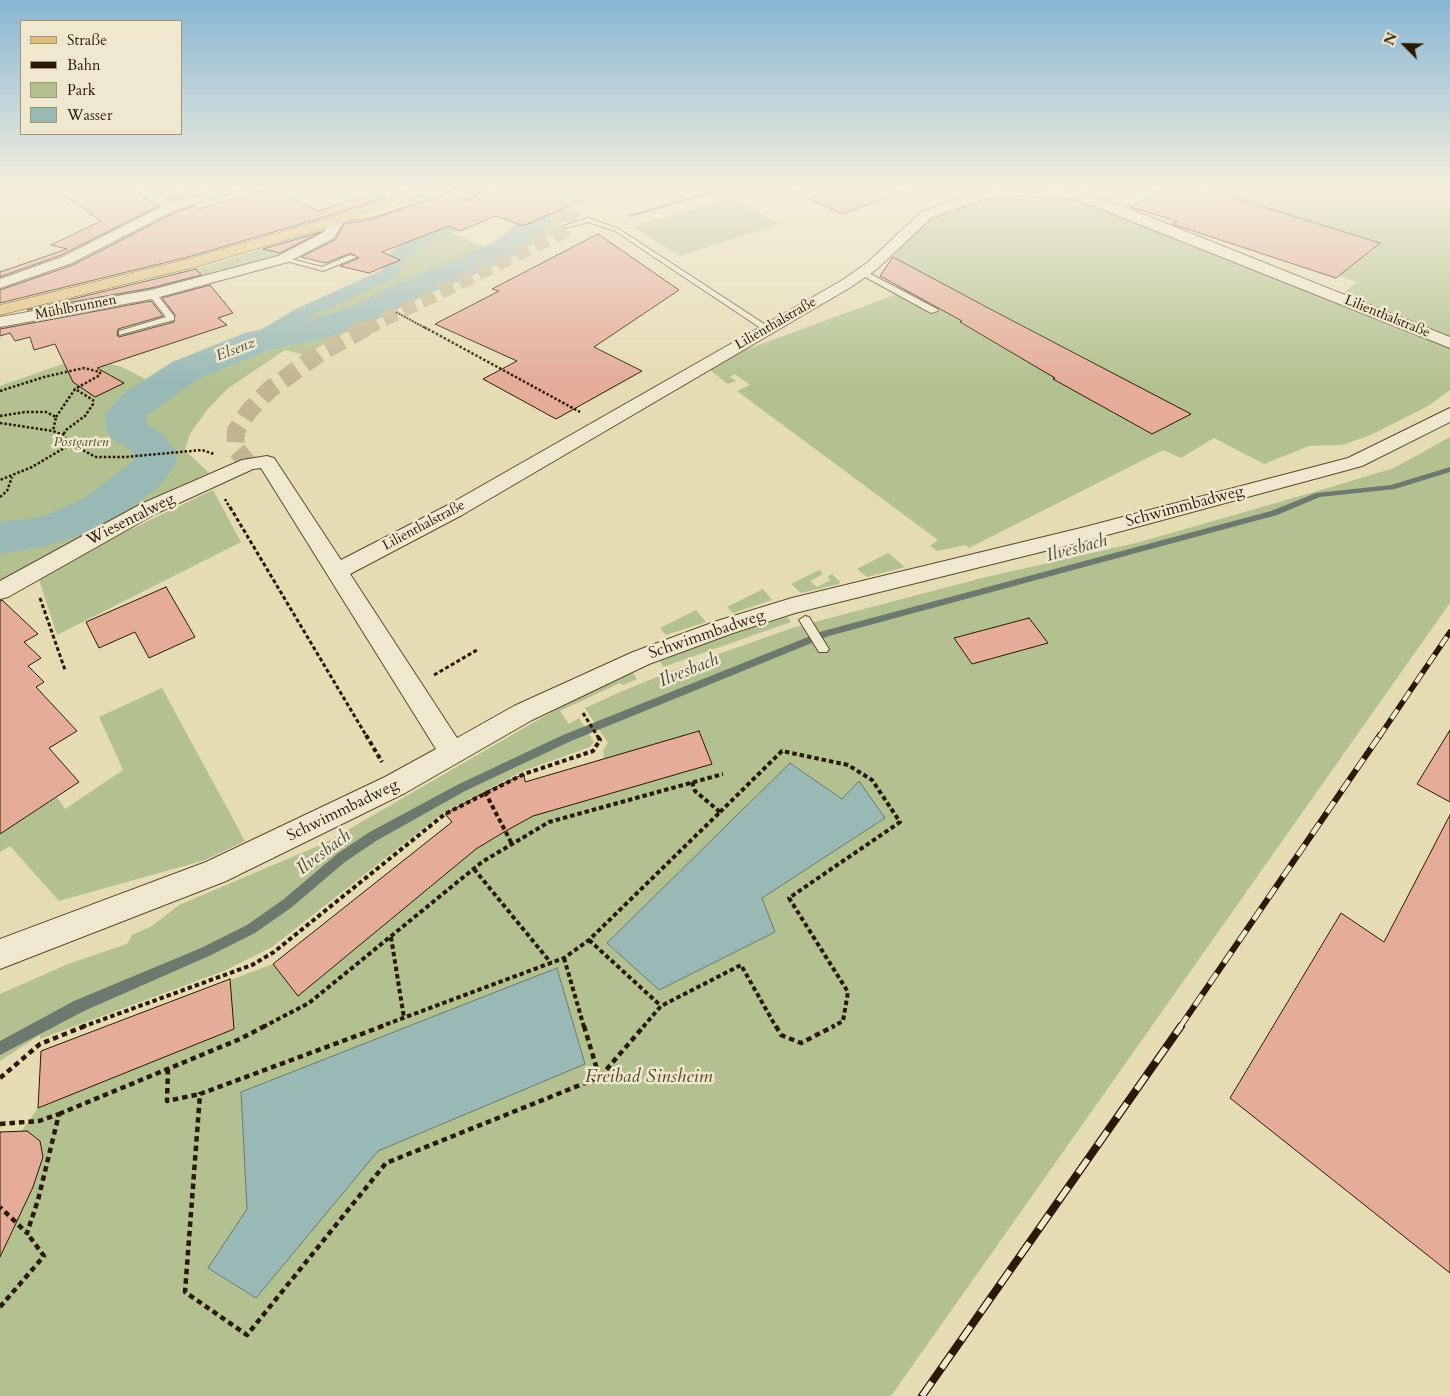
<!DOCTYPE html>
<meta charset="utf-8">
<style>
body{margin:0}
#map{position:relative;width:1450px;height:1396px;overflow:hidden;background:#e6dcb4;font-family:Cardo,serif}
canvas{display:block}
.legend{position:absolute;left:20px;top:20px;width:162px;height:115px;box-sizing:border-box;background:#efe8ce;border:1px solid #a1967c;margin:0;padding:6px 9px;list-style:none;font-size:15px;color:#2b1a02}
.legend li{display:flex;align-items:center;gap:10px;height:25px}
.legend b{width:25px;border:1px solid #a1967c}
.north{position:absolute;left:1380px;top:20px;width:50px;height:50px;-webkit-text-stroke:4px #efe8ce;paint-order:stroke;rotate:293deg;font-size:14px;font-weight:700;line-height:20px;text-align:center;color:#2b1a02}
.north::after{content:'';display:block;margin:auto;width:18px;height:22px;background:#2b1a02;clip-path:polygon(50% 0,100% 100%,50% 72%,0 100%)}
</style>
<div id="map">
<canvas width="1450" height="1396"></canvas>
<ul class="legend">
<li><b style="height:6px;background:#e3be7a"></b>Straße</li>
<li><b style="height:6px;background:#2b1a02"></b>Bahn</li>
<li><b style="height:14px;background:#b2c18f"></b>Park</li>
<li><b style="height:14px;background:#99b9b6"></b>Wasser</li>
</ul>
<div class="north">N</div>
</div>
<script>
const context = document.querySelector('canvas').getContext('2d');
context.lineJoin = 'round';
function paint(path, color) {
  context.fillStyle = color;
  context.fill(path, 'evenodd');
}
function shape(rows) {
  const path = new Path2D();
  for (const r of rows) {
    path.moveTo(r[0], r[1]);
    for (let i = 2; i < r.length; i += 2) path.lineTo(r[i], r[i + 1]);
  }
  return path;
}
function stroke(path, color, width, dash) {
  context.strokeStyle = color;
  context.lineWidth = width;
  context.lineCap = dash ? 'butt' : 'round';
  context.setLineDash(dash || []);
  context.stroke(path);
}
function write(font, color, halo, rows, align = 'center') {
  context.font = font + ' Cardo,serif';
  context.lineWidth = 5;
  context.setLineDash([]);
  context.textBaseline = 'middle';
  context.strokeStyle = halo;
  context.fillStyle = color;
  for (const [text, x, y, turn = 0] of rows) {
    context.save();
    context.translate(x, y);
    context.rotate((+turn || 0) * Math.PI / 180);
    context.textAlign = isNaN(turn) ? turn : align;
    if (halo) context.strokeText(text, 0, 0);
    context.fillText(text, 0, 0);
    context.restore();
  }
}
const green = shape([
 [1199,187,1450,187,1450,338,1339,297,1357,282,1339,276,1343,272],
 [574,189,564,218,555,233,358,326,304,355,285,350,227,389,207,410,190,434,185,450,209,473,141,503,0,580,0,386,68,362,102,363,120,366,157,385,193,361,251,342,297,313,392,270,390,259,411,242,441,228,498,253,521,237,537,219],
 [1003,195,1079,200,1450,349,1450,390,1428,406,1371,435,1342,445,1309,446,1264,464,1214,438,1181,458,1163,450,969,548,965,545,937,551,930,546,938,540,737,391,750,385,735,374,730,377,736,381,728,384,710,370,737,353,897,294,889,289,913,280,888,266,904,243,926,221,969,204],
 [731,198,780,224,680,256,633,227],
 [329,228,326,235,277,258,175,285,47,310,35,309,214,264],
 [1450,437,1450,603,891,1396,0,1396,0,1133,21,1132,38,1108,41,1051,273,964,453,822,604,759,603,750,608,743,585,708,625,690,674,670,792,628,982,578,1136,543,1321,490,1394,468],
 [213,490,241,542,57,635,39,580,100,544],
 [888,553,905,567,867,577,857,569],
 [819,570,823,574,810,581,817,587,831,580,827,577,832,574,840,582,839,584,801,593,791,584],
 [763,589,772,600,733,613,727,607],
 [696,610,706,622,666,635,660,628],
 [788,617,791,622,663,667,660,661,728,635],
 [633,673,637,679,623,685,620,683,560,711,569,724,579,718,594,742,590,747,523,771,443,813,272,947,224,971,40,1039,40,1035,0,1061,0,994,68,964,127,944,132,935,152,926,179,905,325,843,576,698],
 [162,688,245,841,205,860,59,901,10,846,0,852,0,834,57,797,65,809,123,770,99,717]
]);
const water = shape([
 [790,763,842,799,859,781,885,818,762,898,775,932,659,990,607,943,790,763],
 [557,968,585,1064,378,1151,256,1298,208,1268,247,1209,241,1092,557,968]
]);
const stream = shape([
 [1450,467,1450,472,1395,489,1320,497,1277,515,829,636,571,741,465,791,376,841,345,862,292,907,255,933,209,956,84,1011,0,1055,0,1041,74,1001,201,948,247,925,284,899,337,854,368,833,457,785,563,735,823,631,1271,511,1316,493,1391,485,1450,467]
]);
const canal = shape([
 [491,206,497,207,500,211,497,215,424,245,404,260,398,277,310,317,266,346,258,347,250,346,247,341,250,336,296,309,382,270,388,254,412,237,491,206]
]);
const river = shape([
 [532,187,560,187,564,200,548,225,532,244,509,260,424,296,374,321,333,336,269,350,200,378,146,416,148,425,162,433,177,453,176,463,160,486,118,517,88,533,46,546,0,554,0,522,40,517,56,511,86,497,133,461,134,454,132,451,113,440,107,431,105,414,124,393,172,362,245,333,312,319,350,307,400,282,487,246,510,230,526,213,534,200,532,187]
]);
const building = shape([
 [52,187,130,187,157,207,61,255,0,277,0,272,67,249,51,245,101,221,52,187],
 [151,187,174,187,185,196,172,200,151,187],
 [271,187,318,211,374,192,386,197,332,215,188,257,0,303,0,290,73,265,176,212,195,206,199,209,271,187],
 [462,187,478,187,460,196,467,200,494,187,611,187,523,226,496,216,460,231,449,226,382,252,400,260,369,273,340,266,359,258,351,253,326,263,301,257,335,240,344,224,373,219,462,187],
 [783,187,907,187,908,190,842,214,783,187],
 [1168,187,1199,187,1380,243,1336,278,1181,227,1172,224,1177,221,1130,207,1168,187],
 [321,232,280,253,263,249,321,232],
 [598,234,679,290,594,347,642,371,556,419,483,379,517,361,435,324,499,291,492,289,598,234],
 [893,257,992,310,1191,414,1152,434,1053,379,1055,378,960,322,962,321,880,276,893,257],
 [196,269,201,275,151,288,27,310,196,269],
 [210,285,233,313,218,318,227,325,97,368,124,383,95,397,73,382,55,344,34,350,30,337,15,341,10,333,0,336,0,329,151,301,163,316,118,329,117,335,119,337,174,322,175,315,162,298,210,285],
 [166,587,195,637,149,658,135,632,99,648,86,622,166,587],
 [2,600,38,634,24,642,41,658,28,666,44,682,36,687,77,731,49,748,79,782,0,834,0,601,2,600],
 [1029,618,1048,643,972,664,954,638,1029,618],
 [1450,730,1450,802,1417,784,1450,730],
 [699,731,712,764,533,816,504,832,476,849,298,996,273,964,452,822,445,814,485,792,524,774,525,782,699,731],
 [1450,815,1450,1273,1230,1098,1341,913,1384,942,1450,815],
 [230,979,234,1029,38,1108,41,1051,230,979],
 [27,1131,40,1141,43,1157,33,1187,0,1257,0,1132,27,1131]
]);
const streetTunnelFar1 = shape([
 [365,329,563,232,585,187]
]);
const streetTunnel = shape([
 [249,464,235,448,236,431,249,411,269,390,320,353,367,327]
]);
const pathFar4 = shape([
 [630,216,729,187],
 [396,312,427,329]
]);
const pathFar3 = shape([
 [424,327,580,412],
 [0,391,44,377,84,368,100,372,100,375,75,389],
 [0,416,25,412,46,412,56,417,53,431],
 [56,417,75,389,93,400,93,404,85,416,66,430,63,435],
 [0,423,53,431,63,435,71,444,32,467,0,480],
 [71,444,96,457,125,457,202,450,214,454],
 [0,497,7,491,12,477],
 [225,499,230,508]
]);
const pathFar2 = shape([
 [230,507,367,737],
 [40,598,65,670],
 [434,675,477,650],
 [583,713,598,737]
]);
const pathFar1 = shape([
 [366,735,382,762],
 [692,782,695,791,720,812],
 [485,792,512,844],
 [720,812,782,751,848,765,872,780,900,822,789,898,848,992,843,1021,832,1027],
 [474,869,551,963],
 [391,937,404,1018],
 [589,940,661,1006],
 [564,958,584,1027],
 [82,1027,252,965,274,952,445,814,524,774,593,751,600,740,597,735],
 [263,1027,309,1003,482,862,549,822,723,774],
 [379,1027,564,958,589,940,720,812],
 [643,1027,661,1006,741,965,776,1027]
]);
const path = shape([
 [383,1026,200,1094,185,1292,247,1335,386,1163,600,1077,644,1026],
 [584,1026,599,1076],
 [776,1026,781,1035,801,1043,834,1026],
 [168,1069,167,1101,200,1094],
 [0,1078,40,1044,85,1026],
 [59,1114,240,1039,265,1026],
 [0,1124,39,1121,59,1114,38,1200,27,1233,0,1207],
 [0,1307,44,1256,27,1233]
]);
const lane = shape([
 [483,187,492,187,467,198,462,197,483,187],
 [422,197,424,200,372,217,343,221,340,219,369,214,422,197],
 [588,218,619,229,772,329,765,331,615,231,588,222,566,228,563,226,588,218],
 [350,255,357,257,323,271,279,259,283,257,322,267,350,255],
 [863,270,937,309,938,311,931,313,860,274,859,272,863,270],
 [149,292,155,292,174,316,174,320,119,335,119,331,166,317,148,294,149,292],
 [805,616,809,617,827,646,829,649,827,652,819,652,801,623,799,620,805,616]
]);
const street = shape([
 [132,187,147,187,172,202,223,187,243,187,241,190,175,210,72,263,0,288,0,279,62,257,161,207,132,187],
 [1015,187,1078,191,1120,205,1450,337,1450,348,1076,199,1015,195,981,200,931,218,877,269,851,287,462,515,350,574,457,738,514,706,633,652,717,621,792,598,1081,528,1348,458,1450,408,1450,422,1362,466,1081,542,795,613,733,633,649,664,532,720,405,793,226,881,0,969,0,939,206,862,385,777,436,749,261,468,253,469,155,514,8,597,0,599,0,581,141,504,242,460,267,456,274,458,341,560,448,505,841,281,867,263,921,212,974,193,1015,187],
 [338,216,345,220,334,238,288,262,152,299,0,327,0,317,151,290,278,256,324,232,333,217,338,216]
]);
const primary = shape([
 [421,187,442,187,440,190,343,223,199,266,0,315,0,305,188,259,333,217,421,187]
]);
const railFar2 = shape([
 [1379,737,1450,632]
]);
const railFar1 = shape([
 [1180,1027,1380,735]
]);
const rail = shape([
 [922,1396,1181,1026]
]);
const farStreetnames = [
 ["Mühlbrunnen",76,308,-11],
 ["Lilienthalstraße",1387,317,22],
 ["Lilienthalstraße",776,324,-30],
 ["Lilienthalstraße",424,526,-28]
];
const farParknames = [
 ["Postgarten",81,443]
];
const farWaternames = [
 ["Elsenz",236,350,-21]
];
const streetNames = [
 ["Schwimmbadweg",1185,507,-15],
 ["Wiesentalweg",131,520,-27],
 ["Schwimmbadweg",707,635,-19],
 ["Schwimmbadweg",343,811,-26]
];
const waterNames = [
 ["Ilvesbach",1077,549,-15],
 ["Ilvesbach",689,671,-22],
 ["Ilvesbach",324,853,-37]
];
const nearParknames = [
 ["Freibad Sinsheim",649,1078]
];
paint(green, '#b2c18f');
paint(water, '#99b9b6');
stroke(water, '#6d796e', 1);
paint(stream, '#6d796e');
paint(canal, '#99b9b6');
paint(river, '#99b9b6');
paint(building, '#e4ac99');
stroke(building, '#2b1a02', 1);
stroke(streetTunnelFar1, '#c1b590', 14, [14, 7]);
stroke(streetTunnel, '#c1b590', 18, [18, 9]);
stroke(lane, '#5a4a2e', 2);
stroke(street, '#5a4a2e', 2);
stroke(primary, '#2b1a02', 1);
stroke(pathFar4, '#2b1a02', 2, [2, 1]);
stroke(pathFar3, '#2b1a02', 2.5, [2.5, 2]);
stroke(pathFar2, '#2b1a02', 3, [4, 2.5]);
stroke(pathFar1, '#2b1a02', 4, [4.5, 3]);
stroke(path, '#2b1a02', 4.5, [5.5, 4]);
paint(lane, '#efe8ce');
paint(street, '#efe8ce');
paint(primary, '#e3be7a');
stroke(railFar2, '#2b1a02', 5.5);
stroke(railFar1, '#2b1a02', 6);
stroke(rail, '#2b1a02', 8);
stroke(railFar2, '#efe8ce', 4, [11]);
stroke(railFar1, '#efe8ce', 4.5, [13]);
stroke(rail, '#efe8ce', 5.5, [17]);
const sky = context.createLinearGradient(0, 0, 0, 383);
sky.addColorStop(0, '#88b6d4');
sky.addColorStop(0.49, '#f4efdd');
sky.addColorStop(1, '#f4efdd00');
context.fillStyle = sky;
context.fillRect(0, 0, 1450, 383);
write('14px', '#2b1a02', '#efe8ce', farStreetnames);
write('italic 14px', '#544c2c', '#efe8ce', farParknames);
write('italic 15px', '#4c4a38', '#efe8ce', farWaternames);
write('16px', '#2b1a02', '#efe8ce', streetNames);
write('italic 18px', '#4c4a38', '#efe8ce', waterNames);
write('italic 19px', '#544c2c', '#efe8ce', nearParknames);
</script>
